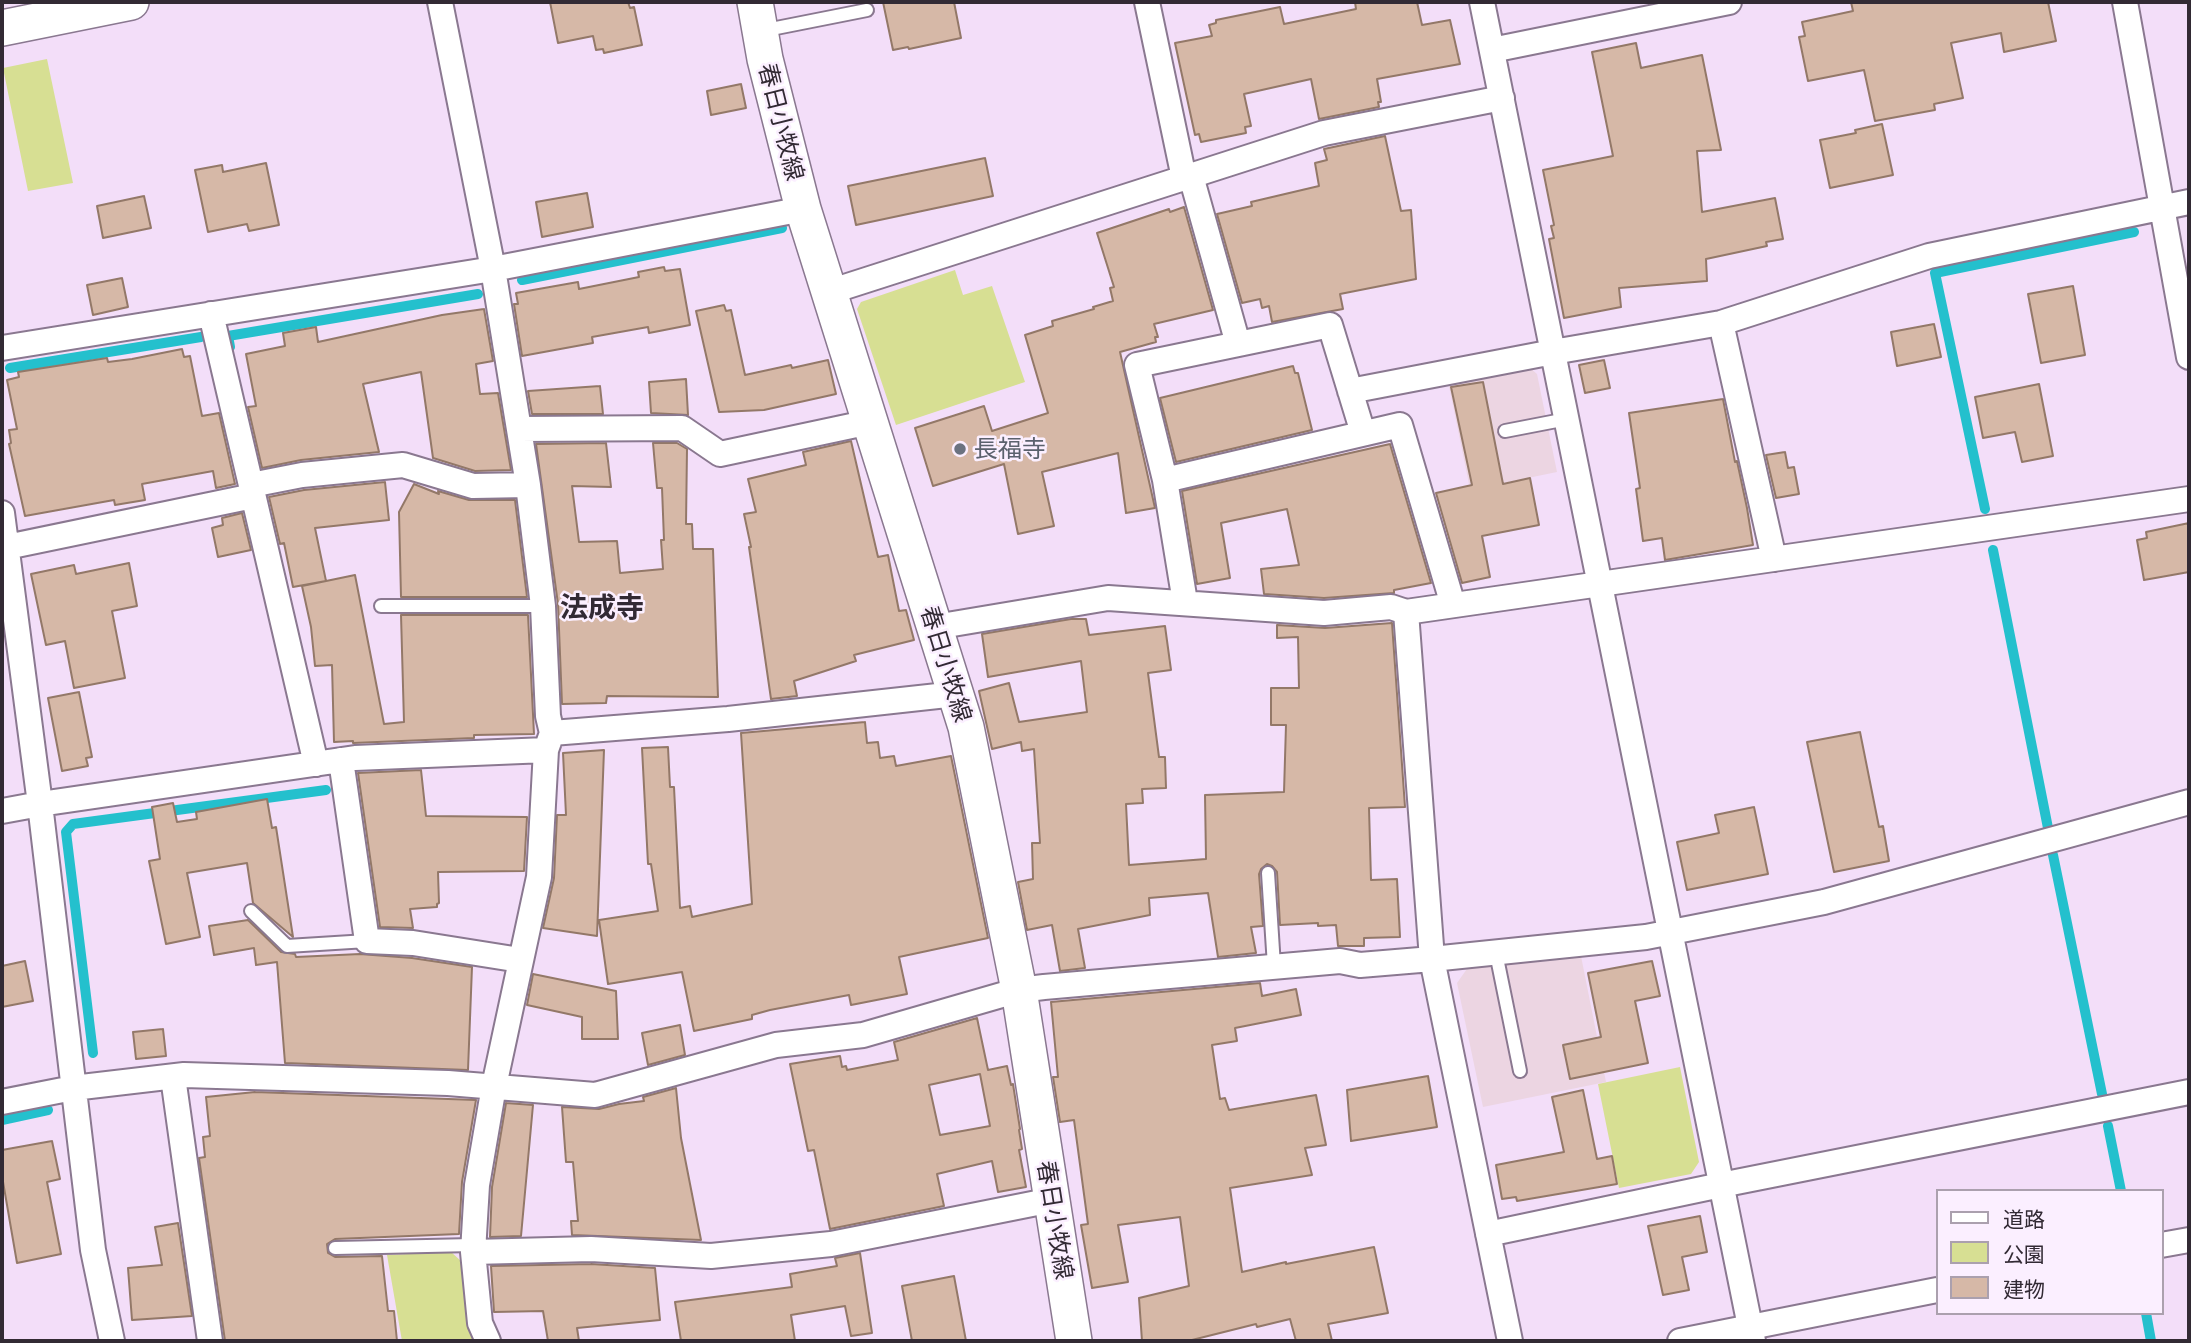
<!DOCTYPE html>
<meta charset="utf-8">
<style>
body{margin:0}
#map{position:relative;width:2191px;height:1343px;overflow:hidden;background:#f3def9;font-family:Ubuntu,"Noto Sans JP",sans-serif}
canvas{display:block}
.frame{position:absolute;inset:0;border:4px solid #322a34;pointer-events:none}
.legend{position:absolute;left:1936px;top:1189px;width:228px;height:126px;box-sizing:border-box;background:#fbefff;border:2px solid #aba0ae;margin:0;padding:9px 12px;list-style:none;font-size:21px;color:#322a34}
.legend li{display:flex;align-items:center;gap:14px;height:35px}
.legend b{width:35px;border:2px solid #aba0ae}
</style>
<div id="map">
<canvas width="2191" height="1343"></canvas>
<div class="frame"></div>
<ul class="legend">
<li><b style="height:9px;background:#fff"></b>道路</li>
<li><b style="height:19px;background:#d7df93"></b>公園</li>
<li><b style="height:19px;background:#d6b8a7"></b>建物</li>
</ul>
</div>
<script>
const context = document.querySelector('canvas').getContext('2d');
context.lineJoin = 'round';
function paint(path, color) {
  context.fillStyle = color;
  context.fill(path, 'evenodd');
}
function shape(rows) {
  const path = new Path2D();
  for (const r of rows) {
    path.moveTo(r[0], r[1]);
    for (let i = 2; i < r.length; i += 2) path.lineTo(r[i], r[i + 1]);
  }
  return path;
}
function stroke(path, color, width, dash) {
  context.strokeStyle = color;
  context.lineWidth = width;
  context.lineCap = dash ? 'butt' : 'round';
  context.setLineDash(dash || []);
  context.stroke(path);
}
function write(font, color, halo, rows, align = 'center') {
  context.font = font + ' Ubuntu,"Noto Sans JP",sans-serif';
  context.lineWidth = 5;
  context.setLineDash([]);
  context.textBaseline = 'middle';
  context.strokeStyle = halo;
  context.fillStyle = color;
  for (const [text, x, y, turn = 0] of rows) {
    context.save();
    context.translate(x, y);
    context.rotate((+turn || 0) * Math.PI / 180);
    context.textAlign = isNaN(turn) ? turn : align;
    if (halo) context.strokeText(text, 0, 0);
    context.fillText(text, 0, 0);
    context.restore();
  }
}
const industrial = shape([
 [1527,365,1537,374,1557,472,1474,489,1473,483,1469,484,1448,381],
 [1581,956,1606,1082,1483,1107,1457,983,1469,966]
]);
const green = shape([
 [47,59,73,183,28,191,3,68],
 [955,270,963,295,992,286,1025,382,896,425,857,309,861,302],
 [1680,1067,1699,1162,1691,1174,1619,1188,1598,1084],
 [451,1252,461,1261,469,1327,476,1341,402,1341,387,1255]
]);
const stream = shape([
 [522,280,782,228],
 [230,347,228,336,478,294],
 [10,368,201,337],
 [1985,509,1935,273,2134,232],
 [1993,550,2048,828],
 [2053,855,2102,1094],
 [93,1053,66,832,73,824,326,790],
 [2,1120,48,1110],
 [2108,1126,2121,1191],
 [2146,1313,2151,1341]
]);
const building = shape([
 [550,2,628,2,630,8,634,7,642,45,604,53,603,49,596,50,593,36,558,43,550,2],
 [883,2,954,2,961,38,909,49,908,47,893,50,883,2],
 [1355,2,1417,2,1422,25,1450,20,1460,64,1377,79,1381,102,1378,102,1379,107,1319,119,1311,79,1244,94,1251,126,1245,127,1246,133,1201,142,1199,134,1195,135,1175,43,1212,36,1209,25,1216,23,1216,20,1280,7,1284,24,1356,9,1355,2],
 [1851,2,2048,2,2056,41,2004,52,2001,33,1951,43,1963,98,1934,104,1935,110,1875,121,1864,70,1808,81,1799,37,1805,36,1802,22,1853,11,1851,2],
 [1636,43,1641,68,1702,55,1721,150,1697,151,1702,212,1775,198,1783,239,1766,242,1767,246,1706,259,1707,281,1619,288,1621,307,1564,318,1549,239,1554,238,1551,226,1554,225,1543,170,1613,156,1592,52,1636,43],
 [741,84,746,108,711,115,707,91,741,84],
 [1882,124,1893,175,1830,188,1820,140,1856,133,1855,130,1882,124],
 [1385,136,1401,211,1411,210,1416,279,1340,294,1343,309,1272,322,1269,306,1262,308,1260,299,1242,303,1217,214,1252,206,1251,202,1319,186,1315,163,1327,160,1324,149,1385,136],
 [985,158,993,196,856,225,848,186,985,158],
 [266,163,279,225,249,231,247,224,208,232,195,170,222,165,223,172,266,163],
 [587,193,593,227,542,237,536,202,587,193],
 [144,196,151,228,103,238,97,206,144,196],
 [1184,207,1213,310,1154,324,1158,337,1155,337,1156,342,1120,352,1155,508,1126,513,1118,453,1042,472,1054,526,1018,534,1004,464,933,486,915,428,984,406,992,431,1048,413,1025,335,1053,326,1052,321,1094,309,1093,307,1113,301,1110,288,1114,287,1097,233,1169,209,1170,212,1184,207],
 [664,267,665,271,680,269,690,325,649,333,648,327,592,337,593,343,522,356,514,304,518,304,516,293,578,282,579,289,639,277,638,272,664,267],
 [122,278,128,307,93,315,87,285,122,278],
 [2073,286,2085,355,2041,363,2028,294,2073,286],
 [724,305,726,311,731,310,745,375,791,365,792,368,828,360,836,394,764,410,719,412,696,311,724,305],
 [484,309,493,361,476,364,480,394,498,393,511,470,475,471,433,458,421,372,363,384,379,452,301,460,262,468,248,407,256,406,246,354,285,346,283,333,316,327,318,342,442,315,484,309],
 [1934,324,1941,357,1897,366,1891,332,1934,324],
 [182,349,184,357,190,356,202,416,219,413,235,484,216,488,213,471,142,484,145,500,115,505,114,500,25,516,9,444,11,443,9,430,17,429,7,380,19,377,18,372,107,358,108,362,132,359,182,349],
 [1604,360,1610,388,1585,393,1579,365,1604,360],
 [1293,366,1295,373,1298,373,1312,430,1176,462,1160,398,1293,366],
 [686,379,688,415,651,413,649,382,686,379],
 [1483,382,1503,484,1530,478,1539,525,1482,536,1490,577,1462,583,1436,493,1472,485,1451,387,1483,382],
 [2039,384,2053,456,2022,462,2015,432,1983,438,1975,397,2039,384],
 [600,386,603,414,532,414,528,391,600,386],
 [1723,399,1735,462,1737,461,1747,508,1753,545,1665,560,1662,538,1643,541,1636,489,1640,488,1629,413,1723,399],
 [851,441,878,557,888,555,899,611,906,610,914,640,854,655,856,661,794,681,797,696,771,699,749,547,751,547,744,514,756,512,748,479,806,465,803,452,851,441],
 [606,443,611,487,572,486,579,542,617,541,620,573,663,569,661,540,664,540,662,488,657,488,653,443,677,443,687,449,686,524,692,524,693,549,713,549,718,697,607,696,606,703,562,704,558,604,536,444,606,443],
 [1390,444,1431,583,1394,590,1394,593,1324,598,1264,594,1261,569,1299,565,1287,509,1221,523,1230,578,1197,584,1182,491,1390,444],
 [1785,452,1788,468,1794,467,1799,494,1776,498,1766,455,1785,452],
 [385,482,389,520,315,528,326,581,293,587,284,543,280,544,269,497,304,490,385,482],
 [414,484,439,494,438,491,469,500,515,500,527,597,401,597,399,512,414,484],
 [242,513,251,550,218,557,212,528,223,525,222,518,242,513],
 [2189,523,2189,572,2144,580,2137,540,2147,538,2146,532,2189,523],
 [129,563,137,606,112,611,125,678,74,688,65,641,46,645,31,574,74,565,76,574,129,563],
 [355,575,384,724,404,722,401,615,528,615,534,734,474,735,474,738,353,743,353,741,334,742,332,665,315,666,311,627,302,586,355,575],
 [1071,619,1086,619,1089,635,1165,626,1171,670,1148,673,1159,757,1165,757,1166,788,1142,789,1143,803,1126,804,1129,865,1206,859,1205,795,1284,792,1286,725,1271,725,1271,688,1299,688,1298,637,1277,638,1277,625,1325,628,1392,623,1405,807,1369,808,1371,880,1397,879,1400,937,1364,938,1364,946,1338,946,1336,925,1318,926,1318,923,1280,925,1277,872,1272,866,1267,864,1261,869,1259,874,1263,926,1251,927,1256,953,1218,957,1208,893,1149,898,1150,915,1078,929,1085,968,1060,971,1052,925,1027,930,1018,882,1033,879,1032,843,1040,843,1034,749,1022,751,1021,742,992,749,979,691,1009,683,1019,722,1087,712,1081,661,988,677,982,634,1071,619],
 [79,692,92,757,86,758,88,766,62,771,48,698,79,692],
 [865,722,867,743,878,742,880,758,894,756,896,766,951,756,988,938,899,957,907,994,851,1005,849,995,770,1010,752,1015,752,1019,694,1031,682,972,608,984,599,920,658,911,651,864,648,864,642,748,668,747,670,787,674,787,680,908,690,906,692,917,752,904,741,733,865,722],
 [1860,732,1879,827,1883,826,1889,861,1834,872,1807,742,1860,732],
 [604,750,597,936,543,928,554,878,557,815,566,815,563,753,604,750],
 [421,770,426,816,527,817,524,871,438,872,439,903,437,904,437,907,410,909,413,928,380,927,358,773,421,770],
 [267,799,272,828,276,827,293,937,253,903,247,863,187,873,200,937,166,944,149,861,160,859,152,807,173,803,177,822,197,819,196,812,267,799],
 [1754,807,1768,874,1687,890,1677,842,1719,833,1715,815,1754,807],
 [248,920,281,952,295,954,296,957,360,954,412,958,472,967,468,1070,285,1063,277,962,256,965,254,948,214,955,209,926,248,920],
 [25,961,33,1001,2,1007,2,966,25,961],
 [1652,961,1660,996,1635,1001,1648,1063,1570,1079,1563,1045,1601,1037,1588,973,1652,961],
 [533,974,616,991,618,1039,582,1039,582,1017,527,1005,533,974],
 [1260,983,1262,996,1296,989,1301,1015,1235,1028,1237,1041,1212,1045,1220,1099,1225,1098,1229,1110,1316,1095,1326,1145,1305,1148,1312,1175,1230,1188,1242,1272,1286,1262,1286,1264,1374,1247,1388,1313,1328,1324,1332,1341,1296,1341,1290,1319,1257,1327,1256,1324,1188,1341,1142,1341,1139,1298,1189,1286,1180,1217,1118,1225,1128,1282,1092,1288,1081,1225,1088,1224,1074,1120,1060,1122,1053,1077,1058,1077,1051,1002,1260,983],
 [977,1018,988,1070,1007,1066,1011,1085,1013,1084,1020,1129,1019,1130,1022,1149,1019,1150,1026,1187,998,1192,992,1161,937,1174,944,1206,830,1229,814,1150,808,1151,790,1064,840,1056,842,1067,846,1066,847,1070,898,1060,894,1042,977,1018],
 [980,1074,990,1126,940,1135,929,1085,980,1074],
 [680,1025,685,1055,648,1065,642,1033,680,1025],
 [163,1029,166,1056,136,1059,133,1032,163,1029],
 [1428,1076,1437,1127,1351,1141,1347,1090,1428,1076],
 [676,1088,681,1138,701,1240,572,1235,571,1221,578,1221,573,1162,566,1162,562,1107,599,1109,619,1104,644,1101,643,1097,676,1088],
 [1583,1090,1597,1159,1612,1156,1617,1184,1517,1201,1516,1197,1502,1199,1496,1165,1564,1152,1552,1097,1583,1090],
 [255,1092,476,1100,462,1182,459,1234,335,1239,327,1244,328,1253,335,1257,382,1256,388,1311,394,1311,397,1341,225,1341,199,1158,205,1157,203,1137,210,1136,206,1097,255,1092],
 [506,1103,533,1105,521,1236,490,1237,492,1187,506,1103],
 [52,1141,60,1179,47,1182,61,1254,17,1263,2,1176,2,1150,52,1141],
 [1700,1216,1707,1252,1682,1257,1689,1290,1663,1295,1648,1226,1700,1216],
 [178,1223,192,1316,132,1320,128,1268,162,1265,155,1227,178,1223],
 [860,1253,872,1333,851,1336,845,1306,791,1315,795,1341,681,1341,675,1302,792,1287,790,1274,837,1266,835,1258,860,1253],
 [591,1264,655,1268,660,1320,577,1328,579,1341,548,1341,543,1311,494,1312,491,1266,591,1264],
 [954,1276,966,1341,912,1341,902,1286,954,1276]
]);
const lane = shape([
 [761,31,867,10],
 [1505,431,1567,419],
 [381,606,543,606],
 [1268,873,1274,966],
 [251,911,287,946,367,941],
 [1496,953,1520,1071],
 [335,1248,473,1245]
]);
const street = shape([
 [440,2,493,269,528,485,543,606,548,716,552,733,546,750,539,877,494,1086,477,1185,473,1252,480,1323,488,1341],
 [1147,2,1184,178],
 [1482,2,1753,1341],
 [2125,2,2189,357],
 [1492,50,1729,2],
 [1191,176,1238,344],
 [829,292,1324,133,1502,98],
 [211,314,316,764],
 [1721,323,1774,559],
 [2,348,493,269,803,209],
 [1350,391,1553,352,1721,323,1929,256,2189,202],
 [519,429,682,428,720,454,870,422],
 [1165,480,1400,425,1453,605],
 [251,485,302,475,403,465,473,486,528,485],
 [2,513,40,804,93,1250,112,1341],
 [2,548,253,496],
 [1185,602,1165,480,1137,365,1330,325,1363,433],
 [1406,612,1432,959,1510,1341],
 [935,627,1108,598,1324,613,1391,607,1406,612,2189,499],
 [552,733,728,719,956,694],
 [341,760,367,941,413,943,520,960],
 [2,811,40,804,355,758,546,750],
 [173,1077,210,1341],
 [2,1102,73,1088,184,1075,448,1083,595,1095,776,1045,863,1035,1019,990,1044,987,1340,961,1360,965,1432,959,1646,937,1824,902,2189,802],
 [1488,1234,1721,1185,2189,1092],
 [2161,1245,2189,1240],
 [473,1252,591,1249,711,1256,831,1244,1052,1200],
 [1680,1341,1937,1290]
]);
const secondary = shape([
 [755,2,765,59,803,209,966,727,1019,990,1074,1341],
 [2,28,131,2]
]);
const markers = [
 [960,449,7,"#6b7280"]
];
const streetNames = [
 ["春日小牧線",781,122,76],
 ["春日小牧線",946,664,73],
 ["春日小牧線",1055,1220,81]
];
const worshipNames = [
 ["長福寺",974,449]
];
const quarterNames = [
 ["法成寺",602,608]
];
paint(industrial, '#ecd5e2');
paint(green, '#d7df93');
stroke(stream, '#24c0cd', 10);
paint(building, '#d6b8a7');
stroke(building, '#937868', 2);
stroke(lane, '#8a7890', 16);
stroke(street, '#8a7890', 28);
stroke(secondary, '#8a7890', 38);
stroke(lane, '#fff', 12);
stroke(street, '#fff', 24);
stroke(secondary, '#fff', 35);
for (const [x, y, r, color] of markers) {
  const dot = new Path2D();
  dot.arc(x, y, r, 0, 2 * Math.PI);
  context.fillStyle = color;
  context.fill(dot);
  stroke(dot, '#fbefff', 2.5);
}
write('24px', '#322a34', '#fbefff', streetNames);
write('24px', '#5b616d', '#fbefff', worshipNames, 'left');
write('bold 28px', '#322a34', '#fbefff', quarterNames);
</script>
